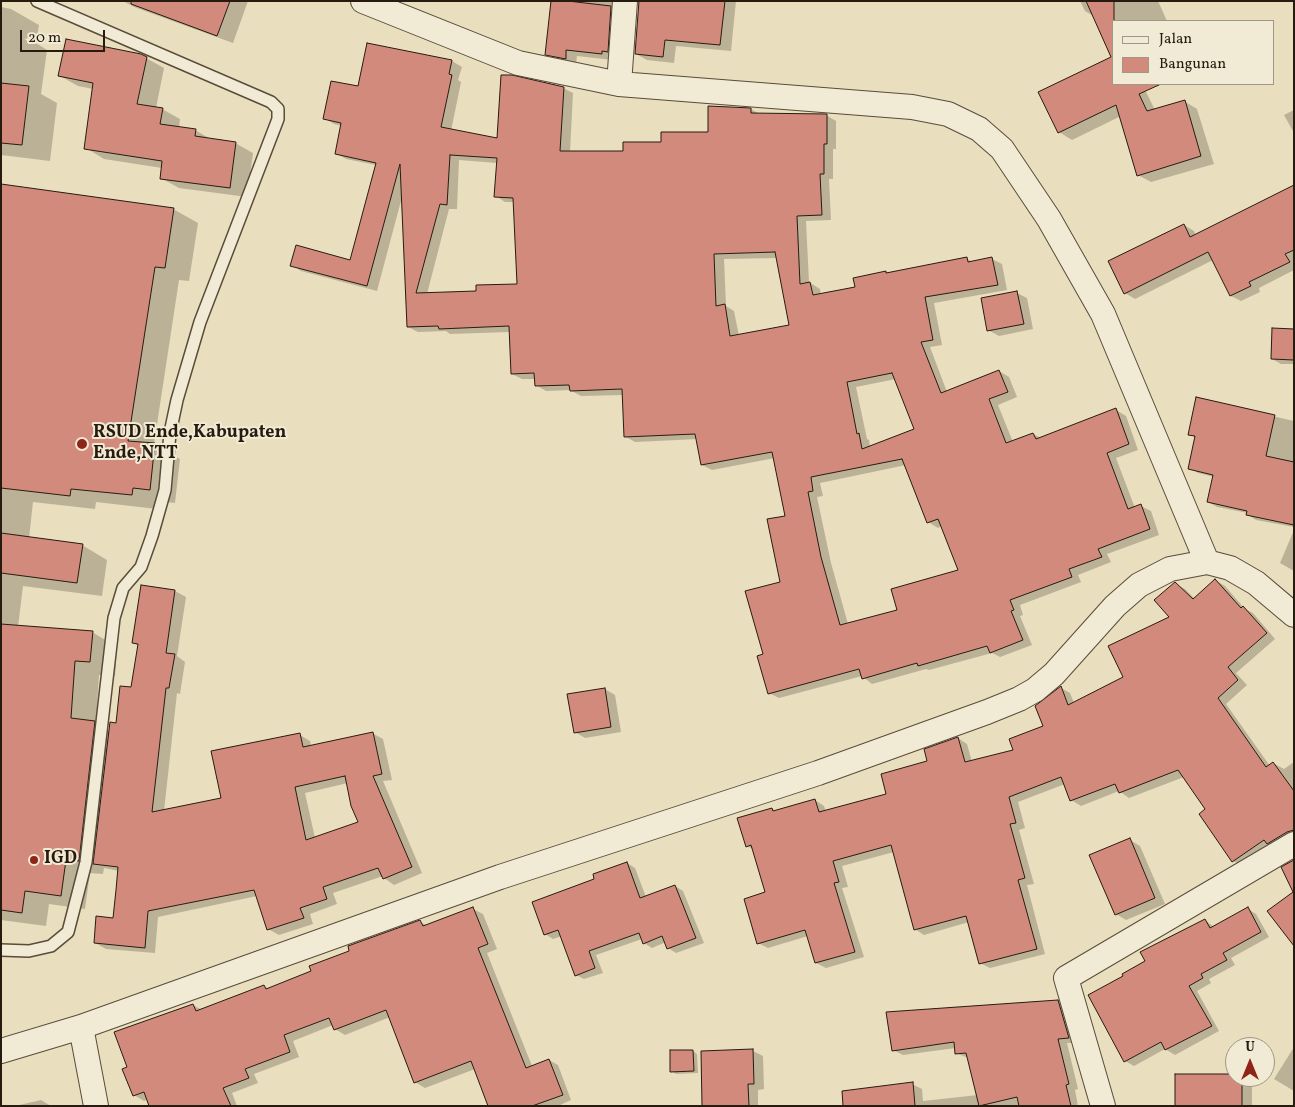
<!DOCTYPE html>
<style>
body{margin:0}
#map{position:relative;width:1295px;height:1107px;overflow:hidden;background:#e9debd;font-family:Vollkorn,serif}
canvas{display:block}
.frame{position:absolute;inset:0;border:2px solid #271b10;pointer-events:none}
.legend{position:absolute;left:1112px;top:20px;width:162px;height:65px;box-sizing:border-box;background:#f1ead4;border:1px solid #a09786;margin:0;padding:6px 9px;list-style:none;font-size:15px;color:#271b10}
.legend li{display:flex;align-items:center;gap:10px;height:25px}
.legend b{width:25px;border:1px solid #a09786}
.north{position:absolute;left:1225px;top:1037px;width:50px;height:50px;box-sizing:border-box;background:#f1ead4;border:1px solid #a09786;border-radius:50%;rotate:0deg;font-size:14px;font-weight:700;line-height:20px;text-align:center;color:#271b10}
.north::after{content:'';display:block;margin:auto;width:18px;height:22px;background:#8f2418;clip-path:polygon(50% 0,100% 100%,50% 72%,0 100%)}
.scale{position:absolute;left:20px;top:30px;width:85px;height:22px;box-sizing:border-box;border:2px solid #271b10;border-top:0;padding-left:6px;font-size:15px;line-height:18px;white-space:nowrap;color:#271b10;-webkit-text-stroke:4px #f1ead4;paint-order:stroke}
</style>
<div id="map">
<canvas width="1295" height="1107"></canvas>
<div class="frame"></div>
<ul class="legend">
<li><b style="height:6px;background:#f1ead4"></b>Jalan</li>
<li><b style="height:14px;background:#d28a7d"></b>Bangunan</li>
</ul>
<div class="north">U</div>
<div class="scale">20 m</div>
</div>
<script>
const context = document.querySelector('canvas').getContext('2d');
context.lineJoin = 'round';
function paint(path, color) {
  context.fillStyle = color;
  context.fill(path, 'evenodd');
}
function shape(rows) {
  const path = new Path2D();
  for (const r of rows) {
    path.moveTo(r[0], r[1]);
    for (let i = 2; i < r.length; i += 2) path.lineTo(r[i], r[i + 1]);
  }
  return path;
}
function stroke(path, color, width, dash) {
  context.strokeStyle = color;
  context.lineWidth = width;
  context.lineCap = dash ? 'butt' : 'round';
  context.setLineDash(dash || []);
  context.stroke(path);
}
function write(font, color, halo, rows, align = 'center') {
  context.font = font + ' Vollkorn,serif';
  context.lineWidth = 4;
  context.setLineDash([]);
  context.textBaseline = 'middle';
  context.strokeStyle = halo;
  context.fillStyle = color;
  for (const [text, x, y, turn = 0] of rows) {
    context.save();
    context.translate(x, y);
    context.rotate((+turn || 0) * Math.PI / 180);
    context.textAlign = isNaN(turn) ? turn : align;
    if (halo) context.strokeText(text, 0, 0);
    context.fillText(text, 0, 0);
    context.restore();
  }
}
const shadow = shape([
 [123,1,248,1,233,43,134,7],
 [552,1,624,1,613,60,577,56,576,64,557,60,546,54],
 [640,1,736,1,731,51,676,46,674,63,647,60,636,54],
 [1080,1,1158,1,1167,21,1114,21,1114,84,1142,84,1155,110,1184,101,1197,109,1214,164,1151,182,1138,175,1121,116,1072,140,1059,132,1113,58,1095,17,1085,11],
 [1,7,11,9,39,25,36,43,47,50,41,94,57,103,50,161,1,155],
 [368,44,452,61,462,67,458,80,461,82,451,131,499,139,563,88,573,93,570,152,624,152,710,133,751,109,759,114,826,115,836,121,836,149,833,149,833,179,829,179,831,220,806,221,809,282,820,289,821,295,856,288,886,273,888,274,967,259,973,262,992,259,1002,264,1007,290,934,303,942,345,930,347,947,392,999,371,1009,377,1017,397,998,405,1013,442,1033,434,1041,438,1116,410,1126,416,1138,450,1116,458,1135,508,1141,506,1151,511,1159,535,1107,554,1111,562,1078,575,1081,582,1020,605,1023,615,1020,616,1032,645,1000,657,992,653,929,670,926,669,872,684,862,676,779,698,769,693,764,655,781,583,786,517,775,458,712,470,702,465,698,439,635,442,626,437,623,395,581,396,570,390,546,391,536,385,536,379,522,379,512,374,510,332,450,334,446,331,418,332,408,327,402,197,377,291,301,271,292,265,351,261,376,165,346,159,336,153,342,126,334,124,324,118,359,87],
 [459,160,497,163,496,196,505,202,514,202,518,285,477,292,427,294,449,209,457,209],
 [777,258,791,326,739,336,734,311,726,306,724,259],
 [896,379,915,430,870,447,869,440,867,439,856,387],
 [906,465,928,522,938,528,942,526,959,571,899,611,848,624,831,563,817,497,823,496,820,483],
 [146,58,164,68,156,108,162,109,180,119,179,128,195,130,212,140,235,143,253,153,247,197,179,188,161,178,162,168,104,159,86,148,93,89,78,86,60,76],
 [1294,110,1294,133,1284,115],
 [1294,199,1294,270,1259,288,1260,292,1241,301,1231,296,1213,260,1135,299,1125,293,1184,225,1194,231,1196,236],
 [173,209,198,223,189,281,179,280,154,444,180,459,175,503,157,501,157,509,96,502,95,509,33,502,29,538,82,545,107,560,102,596,23,586,18,627,92,632,117,647,115,676,99,675,96,723,110,731,117,725,132,689,139,646,133,643,142,586,175,591,186,597,177,656,185,662,180,694,177,693,164,811,222,799,300,735,310,741,311,746,372,733,383,739,392,780,383,781,422,873,394,885,384,878,383,876,333,893,337,904,310,914,313,924,279,935,268,929,257,896,158,917,155,953,106,949,95,943,114,919,119,871,104,868,103,874,90,873,85,909,49,904,46,926,1,920,1,419],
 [348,783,360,822,315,838,305,793],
 [1017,293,1027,298,1033,329,999,336,988,330],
 [1294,330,1294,364,1281,364,1272,359],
 [1197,399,1294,421,1294,527,1256,520,1248,515,1248,513,1217,507,1208,502,1214,477,1198,473,1190,468,1196,438,1189,434],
 [1294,530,1294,571,1280,563],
 [1215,580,1225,586,1245,609,1253,613,1275,639,1236,673,1247,685,1226,704,1270,766,1273,763,1284,769,1294,762,1294,839,1243,866,1233,861,1207,809,1184,777,1129,798,1119,791,1081,806,1071,800,1065,784,1018,802,1025,828,1019,830,1034,884,1027,885,1045,954,990,968,980,963,969,922,924,935,915,929,894,852,842,866,848,887,842,888,864,957,826,968,816,963,808,936,768,948,758,943,766,893,754,850,747,846,772,809,777,811,815,800,824,806,826,812,888,795,958,738,967,744,972,762,1014,751,1045,727,1061,688,1070,693,1074,703,1125,678,1171,617,1175,584,1185,589,1195,599],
 [605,689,615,695,621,732,585,738,575,732],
 [1130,840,1140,846,1165,904,1126,920,1116,914],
 [627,863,635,868,646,897,675,886,683,891,704,943,676,953,668,948,666,942,652,948,644,943,642,939,596,955,603,973,584,979,576,975,562,936,553,939,545,934,596,880],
 [473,909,483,914,497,949,487,953,532,1066,549,1060,558,1065,571,1100,558,1106,489,1106,475,1069,425,1088,415,1082,390,1017,345,1035,335,1029,333,1025,293,1041,299,1057,254,1074,258,1083,232,1093,237,1106,151,1106,148,1099,144,1101,134,1095,129,1068,193,1005,202,1010,264,986,268,989,313,972,420,922,428,926],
 [1248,909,1256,914,1269,937,1231,958,1235,965,1209,979,1211,983,1197,991,1219,1031,1175,1055,1165,1049,1134,1066,1125,1061,1125,977,1205,920,1214,927],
 [1058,1001,1067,1007,1078,1043,1067,1043,1078,1089,1075,1090,1078,1106,850,1106,912,1084,922,1089,923,1101,978,1095,968,1058,956,1053,956,1048,903,1055,893,1050],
 [1294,1047,1294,1091,1274,1079],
 [693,1051,697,1054,698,1073,676,1074,672,1071],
 [753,1051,763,1056,764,1089,758,1090,758,1106,703,1106],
 [1235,1076,1235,1077,1244,1077,1252,1082,1252,1106,1176,1106],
 [41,1100,51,1106,15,1106]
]);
const building = shape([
 [131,1,230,1,217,36,131,4,131,1],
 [551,1,568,1,611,6,608,52,602,51,602,54,566,50,566,59,545,55,551,1],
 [639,1,725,1,720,45,665,40,663,57,635,54,639,1],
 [1086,1,1114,1,1114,84,1161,84,1139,94,1147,111,1185,100,1201,156,1137,176,1116,105,1058,133,1038,92,1111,57,1086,1],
 [66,39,141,54,147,57,137,104,163,108,160,124,196,129,195,136,236,142,230,188,160,179,162,161,84,149,93,83,58,76,66,39],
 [367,43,452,60,449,74,452,75,441,127,497,138,501,75,512,75,564,87,560,151,623,151,623,142,661,142,661,132,708,132,708,106,751,108,751,113,827,114,827,144,824,144,824,174,820,174,822,215,797,216,800,284,810,282,813,295,855,287,853,278,886,271,886,273,967,257,968,262,992,257,998,285,925,297,933,340,921,342,941,393,999,370,1008,392,989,399,1006,443,1033,433,1036,439,1116,408,1129,444,1107,453,1128,509,1141,504,1150,529,1098,549,1102,557,1069,569,1072,577,1010,600,1014,610,1011,611,1023,640,990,653,987,646,918,666,917,663,862,679,859,669,768,694,757,656,763,654,745,591,780,582,767,519,785,516,772,452,701,465,695,434,624,437,622,389,570,391,569,385,535,386,534,373,511,374,509,326,439,329,438,326,407,327,400,164,367,286,290,266,296,245,350,260,376,163,335,154,341,123,323,119,331,81,358,86,367,43],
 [450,155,497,158,494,197,513,198,517,284,476,285,476,291,416,293,440,204,447,205,450,155],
 [775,252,789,325,730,336,725,304,716,306,714,254,775,252],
 [892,373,914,429,862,449,859,433,857,434,847,382,892,373],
 [902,459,927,523,938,519,958,570,891,589,897,610,840,625,821,557,808,492,813,491,811,477,902,459],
 [1,83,29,86,22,145,1,143,1,83],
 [1,184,174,208,165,268,155,267,128,441,155,443,150,490,133,488,132,495,71,489,70,496,1,488,1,184],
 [1294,185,1294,250,1285,254,1290,262,1249,282,1251,286,1230,296,1208,252,1124,294,1108,261,1184,224,1190,237,1294,185],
 [1017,291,1024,324,987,331,981,298,1017,291],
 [1272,328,1294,329,1294,360,1271,359,1272,328],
 [1196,397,1275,415,1266,456,1294,462,1294,525,1246,515,1247,511,1207,502,1213,475,1188,469,1195,436,1188,435,1196,397],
 [1,533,83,544,77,583,1,573,1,533],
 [1215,579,1241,608,1243,606,1267,633,1228,667,1238,680,1218,698,1266,767,1273,762,1294,791,1294,830,1287,832,1267,844,1264,840,1232,862,1199,814,1205,809,1178,770,1119,793,1115,784,1070,801,1061,777,1009,797,1016,823,1010,824,1025,878,1018,880,1037,949,979,964,966,916,914,930,891,845,833,861,839,882,834,883,855,952,815,963,805,930,757,944,744,899,765,892,751,845,746,847,737,818,772,808,773,811,815,799,819,812,886,794,881,774,927,761,924,749,958,737,965,762,1013,750,1009,739,1043,726,1035,706,1061,686,1068,705,1123,677,1108,646,1169,617,1154,600,1175,582,1193,599,1215,579],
 [141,585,175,590,166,653,175,654,169,688,166,688,152,812,221,798,211,751,300,733,303,747,373,732,382,774,373,776,412,867,383,879,378,868,323,887,327,899,300,908,304,918,267,930,254,890,148,911,145,948,94,943,96,916,113,918,116,890,118,867,93,864,110,722,116,723,120,686,131,687,138,644,132,643,141,585],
 [345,776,351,806,358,822,306,840,295,787,345,776],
 [1,624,93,631,90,662,75,661,71,718,95,721,79,861,66,860,61,896,25,891,22,913,1,910,1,624],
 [605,688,611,727,574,733,567,694,605,688],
 [1130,838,1155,898,1115,915,1089,855,1130,838],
 [1294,860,1294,946,1267,911,1293,892,1281,867,1294,860],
 [627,862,640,898,675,885,696,938,667,949,662,936,643,944,639,933,589,951,595,968,575,976,558,930,544,935,532,902,594,879,593,874,627,862],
 [473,907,488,944,478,948,526,1068,549,1059,563,1095,532,1106,488,1106,471,1061,414,1083,386,1010,334,1030,329,1018,284,1035,290,1052,245,1069,249,1078,223,1088,231,1106,149,1106,144,1092,133,1096,122,1069,127,1067,114,1032,193,1004,196,1011,264,985,266,989,311,971,309,966,349,951,348,946,420,920,423,926,473,907],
 [1248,907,1261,932,1223,953,1227,960,1201,974,1203,978,1189,986,1212,1026,1165,1050,1161,1042,1124,1062,1088,995,1123,976,1122,974,1145,961,1140,952,1205,919,1210,928,1248,907],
 [1058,1000,1069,1038,1058,1039,1069,1084,1066,1085,1071,1106,1019,1106,1017,1097,979,1106,966,1053,955,1054,954,1042,892,1051,886,1012,1058,1000],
 [753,1049,754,1084,748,1084,749,1106,702,1106,701,1051,753,1049],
 [670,1050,693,1050,694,1071,670,1072,670,1050],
 [1175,1074,1235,1074,1235,1077,1242,1077,1242,1106,1175,1106,1175,1074],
 [913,1082,915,1106,843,1106,842,1091,913,1082]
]);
const service = shape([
 [1,950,29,951,51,946,68,932,86,862,114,618,123,588,141,567,152,536,165,490,170,433,177,400,200,322,278,119,278,109,271,102,37,1]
]);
const minor = shape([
 [363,1,518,63,619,84,912,107,948,114,979,129,1002,149,1049,219,1103,314,1207,562],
 [619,84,625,1],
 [81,1027,96,1106],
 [1,1051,81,1027,500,877,818,773,987,712,1019,699,1035,690,1054,674,1115,606,1139,585,1170,569,1207,562,1230,568,1256,583,1294,615],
 [1103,1106,1066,978,1294,844]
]);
const markers = [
 [82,444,6,"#8f2418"],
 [34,860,5,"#8f2418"]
];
const poiNames = [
 ["RSUD Ende,Kabupaten",93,434],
 ["Ende,NTT",93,455],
 ["IGD",44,860]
];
paint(shadow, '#0003');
paint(building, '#d28a7d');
stroke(building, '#271b10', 1);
stroke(service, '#584c3b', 14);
stroke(minor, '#584c3b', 26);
stroke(service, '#f1ead4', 11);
stroke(minor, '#f1ead4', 24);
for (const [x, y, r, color] of markers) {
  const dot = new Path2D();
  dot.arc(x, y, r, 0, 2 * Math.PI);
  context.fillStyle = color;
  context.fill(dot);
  stroke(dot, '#f1ead4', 2);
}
write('bold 18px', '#271b10', '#f1ead4', poiNames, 'left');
</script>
